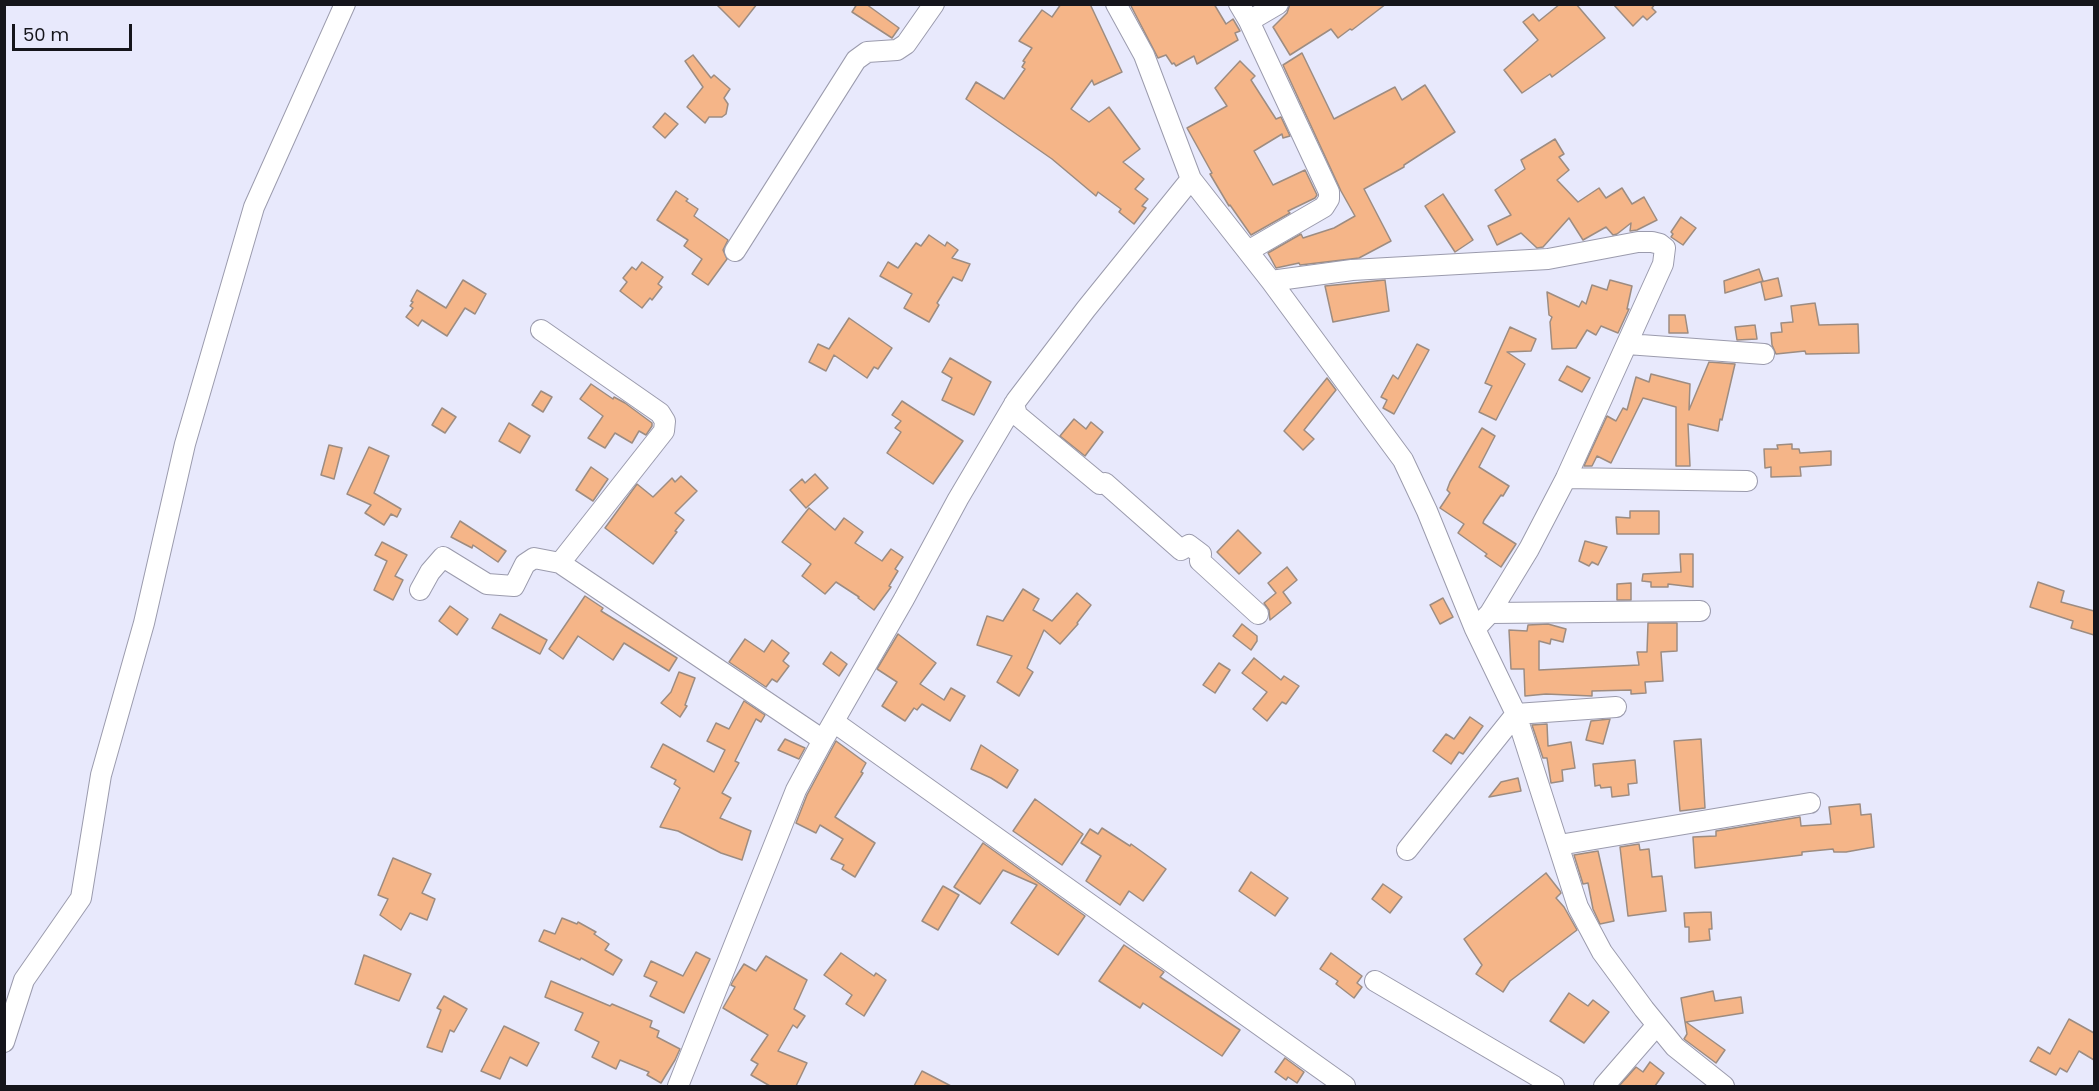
<!DOCTYPE html>
<style>
body{margin:0}
#map{position:relative;width:2099px;height:1091px;overflow:hidden;background:#e8e9fc;font-family:Poppins,sans-serif}
canvas{display:block}
.frame{position:absolute;inset:0;border:6px solid #15151b;pointer-events:none}
.scale{position:absolute;left:12px;top:24px;width:120px;height:27px;box-sizing:border-box;border:3px solid #15151b;border-top:0;padding-left:8px;font-size:18px;line-height:21px;white-space:nowrap;color:#15151b;-webkit-text-stroke:4px #e8e9fc;paint-order:stroke}
</style>
<div id="map">
<canvas width="2099" height="1091"></canvas>
<div class="frame"></div>
<div class="scale">50 m</div>
</div>
<script>
const context = document.querySelector('canvas').getContext('2d');
context.lineJoin = 'round';
function paint(path, color) {
  context.fillStyle = color;
  context.fill(path, 'evenodd');
}
function shape(rows) {
  const path = new Path2D();
  for (const r of rows) {
    path.moveTo(r[0], r[1]);
    for (let i = 2; i < r.length; i += 2) path.lineTo(r[i], r[i + 1]);
  }
  return path;
}
function stroke(path, color, width, dash) {
  context.strokeStyle = color;
  context.lineWidth = width;
  context.lineCap = dash ? 'butt' : 'round';
  context.setLineDash(dash || []);
  context.stroke(path);
}
const building = shape([
 [716,4,757,4,739,27,716,4],
 [857,4,866,4,899,28,892,38,852,12,857,4],
 [1061,4,1090,4,1122,72,1094,85,1092,80,1071,109,1089,122,1109,107,1140,149,1123,162,1144,179,1135,189,1148,199,1142,206,1146,208,1134,224,1119,212,1121,209,1098,192,1096,196,1052,159,966,99,976,82,1004,99,1025,69,1022,67,1025,62,1023,61,1032,48,1019,41,1042,10,1052,17,1061,4],
 [1130,4,1214,4,1226,24,1233,19,1240,31,1235,33,1238,40,1197,64,1194,56,1176,66,1174,63,1172,64,1166,55,1158,58,1130,4],
 [1290,4,1386,4,1352,30,1350,29,1338,38,1331,29,1290,55,1273,27,1287,13,1290,4],
 [1560,4,1576,4,1605,38,1552,77,1550,74,1522,93,1504,70,1538,40,1523,22,1533,14,1539,21,1560,4],
 [1613,4,1655,4,1652,8,1656,12,1647,20,1643,16,1633,26,1613,4],
 [1302,53,1334,119,1395,87,1402,100,1425,85,1455,132,1404,165,1404,167,1364,189,1391,241,1359,258,1300,265,1299,263,1276,268,1268,253,1301,234,1303,238,1334,228,1355,216,1341,191,1283,65,1302,53],
 [693,55,711,78,714,75,730,89,724,98,728,104,726,114,722,117,709,117,705,123,687,107,703,87,685,61,693,55],
 [1240,61,1255,76,1251,80,1276,119,1281,117,1290,136,1283,138,1282,134,1254,151,1273,185,1305,170,1317,195,1315,198,1288,211,1290,213,1251,235,1230,205,1229,206,1210,174,1212,173,1187,128,1227,106,1215,88,1240,61],
 [665,113,678,124,665,138,653,127,665,113],
 [1555,139,1564,154,1559,157,1569,170,1557,180,1578,202,1599,188,1606,198,1622,188,1632,204,1644,197,1657,220,1637,230,1630,231,1631,223,1617,234,1613,235,1606,227,1583,240,1569,218,1543,247,1537,248,1521,233,1497,245,1488,226,1511,215,1495,190,1525,169,1521,160,1555,139],
 [676,191,688,199,686,201,698,209,694,216,728,240,723,250,727,259,708,285,692,274,702,259,684,246,688,240,657,220,676,191],
 [1443,194,1473,240,1455,252,1425,206,1443,194],
 [1681,217,1696,228,1683,245,1671,237,1673,234,1671,232,1681,217],
 [929,235,945,246,947,242,958,250,952,258,970,264,962,281,953,277,937,303,939,305,929,322,904,308,912,294,880,276,888,262,898,268,916,243,921,246,929,235],
 [642,262,663,277,658,284,662,287,652,300,650,298,642,308,620,291,627,282,623,278,632,267,636,270,642,262],
 [1759,269,1763,281,1725,293,1724,281,1759,269],
 [1778,278,1782,296,1765,300,1761,282,1778,278],
 [463,280,486,294,475,314,465,308,447,336,422,320,418,326,406,317,413,308,410,306,413,302,411,301,417,290,446,308,463,280],
 [1385,280,1389,311,1333,322,1325,286,1385,280],
 [1610,280,1632,286,1627,309,1629,309,1618,333,1601,326,1596,335,1587,330,1576,348,1552,349,1550,322,1552,317,1549,315,1547,292,1579,307,1582,301,1586,304,1592,285,1607,290,1610,280],
 [1815,303,1819,325,1858,324,1859,353,1806,354,1805,351,1776,354,1772,345,1771,333,1782,332,1781,323,1793,322,1791,306,1815,303],
 [1669,315,1685,315,1688,333,1669,333,1669,315],
 [849,318,892,348,878,369,874,367,867,378,834,355,826,371,809,362,818,344,829,349,849,318],
 [1755,325,1757,339,1737,340,1735,327,1755,325],
 [1510,327,1536,339,1531,351,1507,352,1525,364,1496,420,1479,412,1492,386,1485,383,1510,327],
 [1417,344,1429,350,1394,414,1383,408,1387,400,1381,397,1393,375,1398,379,1417,344],
 [950,358,991,382,974,415,942,400,952,378,942,372,950,358],
 [1709,362,1735,364,1722,420,1720,419,1718,431,1688,424,1690,466,1676,466,1676,407,1643,398,1611,463,1597,456,1592,466,1584,466,1607,416,1616,421,1623,408,1627,410,1636,377,1649,382,1651,374,1690,384,1689,410,1709,362],
 [1567,366,1590,378,1582,392,1559,380,1567,366],
 [1327,378,1336,390,1304,430,1314,439,1303,450,1284,431,1327,378],
 [591,384,613,399,614,397,625,403,652,423,652,426,646,435,639,431,632,443,615,433,605,448,588,438,603,416,580,399,591,384],
 [541,391,552,397,543,412,532,405,541,391],
 [902,401,963,441,933,484,887,453,901,432,895,428,901,421,892,415,902,401],
 [442,408,456,417,445,433,432,425,442,408],
 [1074,419,1086,429,1091,422,1103,432,1085,456,1060,436,1074,419],
 [509,423,530,436,520,453,499,441,509,423],
 [1482,428,1495,436,1479,467,1509,486,1503,496,1501,495,1484,520,1483,523,1516,544,1501,567,1485,556,1487,554,1458,533,1464,524,1440,508,1450,493,1447,490,1450,482,1482,428],
 [1792,444,1792,449,1799,449,1800,453,1831,451,1831,465,1800,467,1801,476,1771,477,1771,467,1765,468,1764,449,1778,449,1777,445,1792,444],
 [329,445,342,448,334,479,321,475,329,445],
 [369,447,389,456,374,493,401,509,397,517,391,514,384,525,365,513,371,505,347,494,369,447],
 [591,467,608,479,593,501,576,490,591,467],
 [815,474,828,488,806,508,790,490,802,479,805,483,815,474],
 [681,476,697,491,675,513,684,520,675,531,677,532,653,564,605,528,637,484,653,497,672,478,675,482,681,476],
 [809,508,835,530,844,518,863,532,855,543,882,561,891,549,903,557,895,569,898,571,889,586,891,587,874,610,858,598,859,597,836,582,825,594,802,576,811,564,782,542,809,508],
 [1630,511,1659,511,1659,534,1617,534,1616,517,1630,518,1630,511],
 [460,521,506,551,498,562,473,545,472,548,451,537,460,521],
 [1238,530,1261,553,1239,574,1217,552,1238,530],
 [1585,541,1607,547,1598,565,1592,562,1589,566,1579,561,1585,541],
 [382,542,407,555,395,576,403,580,393,600,374,590,387,561,375,555,382,542],
 [1680,554,1693,554,1693,587,1668,584,1668,587,1651,587,1651,582,1642,581,1643,574,1681,572,1680,554],
 [1287,567,1297,580,1283,592,1291,603,1270,620,1269,610,1264,603,1276,593,1268,583,1287,567],
 [2038,582,2064,591,2061,602,2094,611,2094,635,2071,628,2073,621,2030,607,2038,582],
 [1631,583,1631,600,1617,600,1617,584,1631,583],
 [1023,589,1039,599,1033,610,1052,621,1077,593,1091,605,1077,623,1078,624,1060,644,1044,630,1027,668,1033,672,1019,696,997,682,1012,656,977,645,987,616,1003,621,1023,589],
 [585,596,603,608,601,611,677,658,669,671,624,643,613,660,578,636,563,659,549,649,585,596],
 [1443,598,1453,617,1440,624,1430,605,1443,598],
 [450,606,468,619,457,635,439,621,450,606],
 [500,614,547,640,540,654,492,628,500,614],
 [1648,623,1677,623,1677,651,1661,652,1663,681,1645,682,1646,693,1631,694,1631,690,1592,691,1592,696,1546,694,1525,696,1524,669,1511,669,1509,630,1527,631,1528,625,1548,624,1566,629,1563,642,1551,639,1550,644,1539,641,1539,670,1639,665,1637,652,1647,652,1648,623],
 [1242,624,1257,636,1257,641,1251,650,1233,636,1242,624],
 [898,634,936,663,920,684,944,700,951,688,965,696,950,721,922,704,917,710,914,708,905,721,882,706,897,682,877,669,898,634],
 [745,639,764,652,772,640,789,653,783,661,789,666,777,682,772,679,766,687,729,662,745,639],
 [831,652,847,664,839,676,823,664,831,652],
 [1254,658,1281,680,1284,676,1299,686,1286,704,1282,702,1267,721,1253,709,1267,692,1242,673,1254,658],
 [1219,663,1230,670,1215,693,1203,685,1219,663],
 [679,672,695,678,685,705,687,706,680,717,661,703,671,692,679,672],
 [744,701,765,715,761,722,756,719,735,761,739,763,722,793,731,798,720,818,751,831,742,860,721,853,678,831,660,827,680,788,674,784,676,780,651,767,663,744,714,772,725,750,707,741,716,723,729,729,744,701],
 [1470,717,1483,726,1463,754,1459,752,1451,764,1433,751,1446,734,1454,739,1470,717],
 [1610,719,1603,744,1586,740,1591,721,1610,719],
 [1547,724,1548,746,1571,742,1575,768,1562,770,1563,781,1551,783,1547,758,1543,758,1532,725,1547,724],
 [785,739,805,748,799,759,778,750,785,739],
 [1701,739,1705,808,1680,811,1674,741,1701,739],
 [836,741,866,763,861,772,863,773,835,817,875,843,855,877,842,869,844,865,831,859,843,839,820,825,816,833,796,823,807,795,836,741],
 [981,745,1018,770,1007,788,991,778,971,769,981,745],
 [1635,760,1637,783,1628,784,1629,795,1612,797,1611,787,1601,788,1600,785,1595,786,1593,764,1635,760],
 [1518,778,1521,791,1489,797,1501,782,1518,778],
 [1035,799,1083,834,1062,865,1013,831,1035,799],
 [1860,804,1861,815,1871,814,1874,847,1846,852,1834,852,1833,849,1802,852,1802,855,1695,868,1693,837,1716,836,1716,831,1800,817,1801,826,1831,824,1829,807,1860,804],
 [1102,828,1130,846,1131,844,1166,869,1143,901,1129,891,1120,905,1086,881,1101,856,1081,843,1090,829,1098,834,1102,828],
 [983,843,1085,916,1058,955,1011,923,1037,885,1003,870,980,904,954,887,983,843],
 [1639,844,1640,850,1649,849,1652,877,1662,876,1666,911,1628,916,1620,847,1639,844],
 [1598,851,1614,921,1600,924,1593,909,1588,883,1583,884,1574,855,1598,851],
 [393,858,431,874,422,893,435,899,427,920,410,913,401,930,380,915,388,899,378,895,393,858],
 [1251,872,1288,898,1275,916,1239,891,1251,872],
 [1546,873,1560,891,1561,893,1556,898,1564,907,1577,930,1510,981,1503,992,1476,974,1482,965,1464,939,1546,873],
 [1383,884,1402,897,1390,913,1372,899,1383,884],
 [943,886,959,895,938,930,922,921,943,886],
 [1711,912,1712,929,1709,929,1710,940,1689,942,1689,927,1685,927,1684,913,1711,912],
 [562,918,577,924,578,922,596,932,594,934,609,944,605,950,622,960,613,975,581,958,580,960,539,941,544,930,555,934,562,918],
 [1124,945,1164,972,1160,977,1240,1030,1222,1056,1143,1003,1140,1008,1099,981,1124,945],
 [696,952,710,959,684,1013,650,996,657,982,644,976,651,961,683,976,696,952],
 [841,953,874,976,876,973,886,980,864,1016,846,1004,852,995,824,975,841,953],
 [1331,953,1362,976,1357,983,1362,987,1354,998,1336,984,1338,981,1320,969,1331,953],
 [364,955,411,974,399,1001,355,984,364,955],
 [766,956,807,980,794,1009,805,1016,797,1028,793,1025,778,1051,807,1063,796,1086,770,1086,751,1075,758,1064,751,1060,768,1035,723,1008,735,987,731,985,733,981,744,964,756,971,766,956],
 [551,981,610,1006,612,1004,652,1021,650,1027,659,1031,657,1037,680,1049,675,1060,661,1083,647,1075,649,1072,620,1060,616,1069,592,1057,599,1042,575,1030,583,1013,545,997,551,981],
 [1713,991,1715,1001,1741,997,1743,1013,1686,1022,1725,1050,1716,1063,1684,1039,1687,1034,1681,998,1713,991],
 [1569,993,1588,1006,1593,1000,1609,1012,1584,1043,1550,1021,1569,993],
 [444,996,467,1009,454,1032,450,1030,442,1052,427,1047,441,1010,437,1008,444,996],
 [2069,1019,2094,1033,2094,1060,2079,1051,2067,1072,2060,1068,2056,1075,2030,1061,2038,1047,2050,1054,2069,1019],
 [504,1026,539,1043,527,1066,510,1057,500,1079,481,1071,504,1026],
 [1285,1058,1304,1072,1297,1083,1288,1077,1286,1080,1275,1072,1285,1058],
 [1650,1062,1664,1073,1655,1086,1619,1086,1636,1067,1643,1072,1650,1062],
 [922,1071,951,1086,914,1086,922,1071]
]);
const minor = shape([
 [1116,4,1144,55,1191,179,1271,281,1403,460,1427,511,1475,629,1516,714,1578,907,1602,952,1644,1009,1675,1047,1724,1086],
 [1239,4,1249,21,1329,192,1329,199,1324,207,1248,251],
 [1249,21,1278,4],
 [735,251,856,60,867,52,897,50,906,44,934,4],
 [1271,281,1352,270,1548,259,1638,242,1652,242,1660,244,1665,248,1663,264,1566,478,1529,549,1490,613,1475,629],
 [541,330,660,413,665,421,664,431,560,563],
 [1627,344,1764,354],
 [1014,404,1017,415,1100,484,1105,483,1181,550,1189,545,1201,554,1200,561,1258,614],
 [1566,478,1747,481],
 [420,590,430,572,443,557,487,584,514,586,525,564,534,558,560,563,823,740],
 [1490,613,1700,611],
 [834,722,1345,1086],
 [1559,845,1810,803],
 [1407,850,1516,714,1616,707],
 [1375,981,1554,1086],
 [4,1042,24,980,81,898,101,775,144,623,185,444,254,207,345,4],
 [678,1086,796,790,823,740,904,599,958,499,1016,401,1086,309,1191,179],
 [1604,1086,1657,1025]
]);
paint(building, '#f5b588');
stroke(building, '#9d8c81', 1.5);
stroke(minor, '#9b9bad', 22);
stroke(minor, '#fff', 20);
</script>
